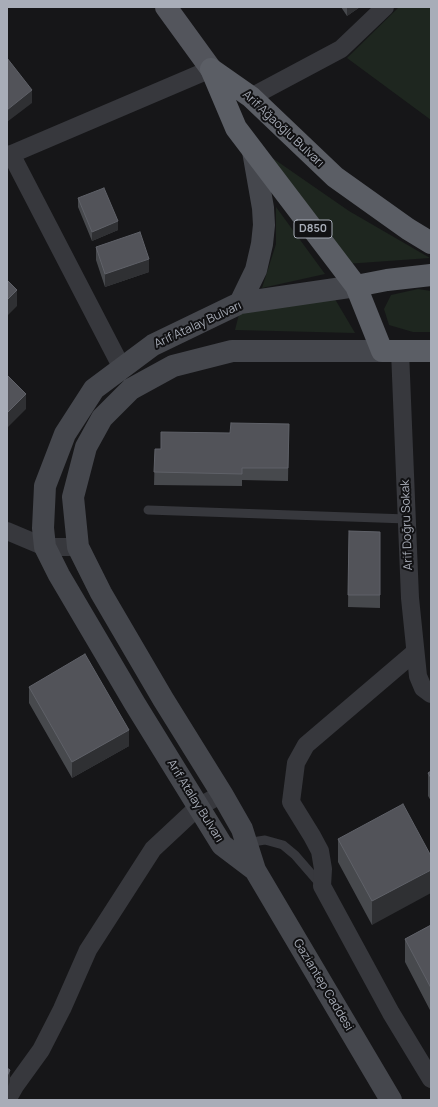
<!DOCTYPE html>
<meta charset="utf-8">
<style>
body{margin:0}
#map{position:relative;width:438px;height:1107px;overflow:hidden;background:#161618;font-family:Manrope,sans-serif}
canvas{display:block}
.frame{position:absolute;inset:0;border:8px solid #a8adb8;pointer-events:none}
</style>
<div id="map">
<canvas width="438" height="1107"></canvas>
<div class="frame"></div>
</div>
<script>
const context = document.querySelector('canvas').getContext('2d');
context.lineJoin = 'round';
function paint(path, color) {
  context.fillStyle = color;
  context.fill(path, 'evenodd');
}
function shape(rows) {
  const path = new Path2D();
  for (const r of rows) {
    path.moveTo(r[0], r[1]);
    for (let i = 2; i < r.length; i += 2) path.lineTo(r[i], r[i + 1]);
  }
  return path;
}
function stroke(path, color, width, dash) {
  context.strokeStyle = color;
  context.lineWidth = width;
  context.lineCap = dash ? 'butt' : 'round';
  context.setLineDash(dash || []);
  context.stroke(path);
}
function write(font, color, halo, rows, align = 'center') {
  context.font = font + ' Manrope,sans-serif';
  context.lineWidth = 4;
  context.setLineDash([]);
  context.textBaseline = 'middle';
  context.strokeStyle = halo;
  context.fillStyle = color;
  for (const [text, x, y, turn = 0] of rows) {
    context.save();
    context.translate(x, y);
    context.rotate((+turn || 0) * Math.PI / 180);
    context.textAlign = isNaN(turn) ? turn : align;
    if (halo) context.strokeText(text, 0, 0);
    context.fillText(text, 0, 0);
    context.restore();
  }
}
const green = shape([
 [399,7,431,7,431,120,347,58],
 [271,157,349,211,430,258,346,264],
 [276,207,325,274,262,288,276,244],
 [418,289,431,291,431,332,413,332,389,325,384,309,391,295],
 [332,294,355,333,235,330,239,314]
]);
const service = shape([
 [148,510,407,519],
 [246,843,265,840,283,845,295,855,321,885]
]);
const minor = shape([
 [251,97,341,49,385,7],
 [11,154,122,368],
 [7,156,211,69],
 [400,351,410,598,418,676,423,688,431,694],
 [7,531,45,547,78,547],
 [415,652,306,745,296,763,291,802,312,836,320,851,323,869,322,886,391,1013,431,1079],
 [7,1100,15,1086,41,1050,62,1009,88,950,153,849,198,807,222,794]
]);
const secondary = shape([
 [240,303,256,270,262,244,264,225,263,208,253,151],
 [382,351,232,351,173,366,131,389,102,418,86,447,73,497,78,547,101,593,163,699,222,794,242,829,255,870,391,1100],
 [255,870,222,845,135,704,59,575,45,547,43,528,45,486,65,434,94,389,153,345,240,303,356,286]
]);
const primary = shape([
 [166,7,211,69]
]);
const trunk = shape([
 [211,69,236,128,356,286,382,351,431,351],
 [211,69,251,97,335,177,408,229,431,243],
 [356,286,387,280,431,275]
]);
const wall = shape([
 [341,7,360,7,347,16],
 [78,198,118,230,92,241,78,207],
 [96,247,149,272,105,287,96,260],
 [289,424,288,481,242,480,242,486,154,485,155,449,161,449,230,433],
 [349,531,380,532,380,608,348,607],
 [29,687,129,746,72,778,29,703],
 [431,771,431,801,428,796,428,773],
 [338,839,431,856,372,925,338,862],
 [431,925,431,1012,405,962,405,939]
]);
const shadedWall = shape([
 [347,7,360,7,347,16],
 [32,90,32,103,7,122,7,110],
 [118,221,118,230,92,241,92,232],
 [149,259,149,272,105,287,105,274],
 [17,290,17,306,7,316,7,300],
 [26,394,26,409,7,428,7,413],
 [129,730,129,746,72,778,72,762],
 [431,870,431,893,372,925,372,901],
 [10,1070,10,1082,7,1088,7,1076]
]);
const building = shape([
 [7,58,32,90,7,110,7,58],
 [104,188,118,221,92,232,78,198,104,188],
 [140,232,149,259,105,274,96,247,140,232],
 [7,280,17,290,7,300,7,280],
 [7,375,26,394,7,413,7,375],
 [231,423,289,424,288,468,242,468,242,474,154,472,155,449,161,449,161,432,230,433,231,423],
 [349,531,380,532,380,595,348,595,349,531],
 [85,654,129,730,72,762,29,687,85,654],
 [431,771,431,778,428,773,431,771],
 [403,804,431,856,431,870,372,901,338,839,403,804],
 [431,925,431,988,405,939,431,925],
 [7,1068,10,1070,7,1076,7,1068]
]);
const shields = [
 [313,229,38]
];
const shieldNames = [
 ["D850",313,229]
];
const streetNames = [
 ["Arif Ağaoğlu Bulvarı",283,129,43],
 ["Arif Atalay Bulvarı",198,325,-25],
 ["Arif Doğru Sokak",407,525,-92],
 ["Arif Atalay Bulvarı",195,801,58],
 ["Gaziantep Caddesi",323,985,59]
];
paint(green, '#1e261f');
stroke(service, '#37383d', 9);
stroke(minor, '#37383d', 18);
stroke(secondary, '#45474d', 22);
stroke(primary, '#53555c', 22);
stroke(trunk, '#5b5e65', 22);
paint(wall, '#47494d');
paint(shadedWall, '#2f3033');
paint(building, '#525359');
stroke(building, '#5f6168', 1);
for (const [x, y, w] of shields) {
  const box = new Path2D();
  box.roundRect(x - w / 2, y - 9, w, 18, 3);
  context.fillStyle = '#111113';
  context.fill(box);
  stroke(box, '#a8adb8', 1);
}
write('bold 11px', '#a8adb8', null, shieldNames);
write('12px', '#a8adb8', '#111113', streetNames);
</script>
